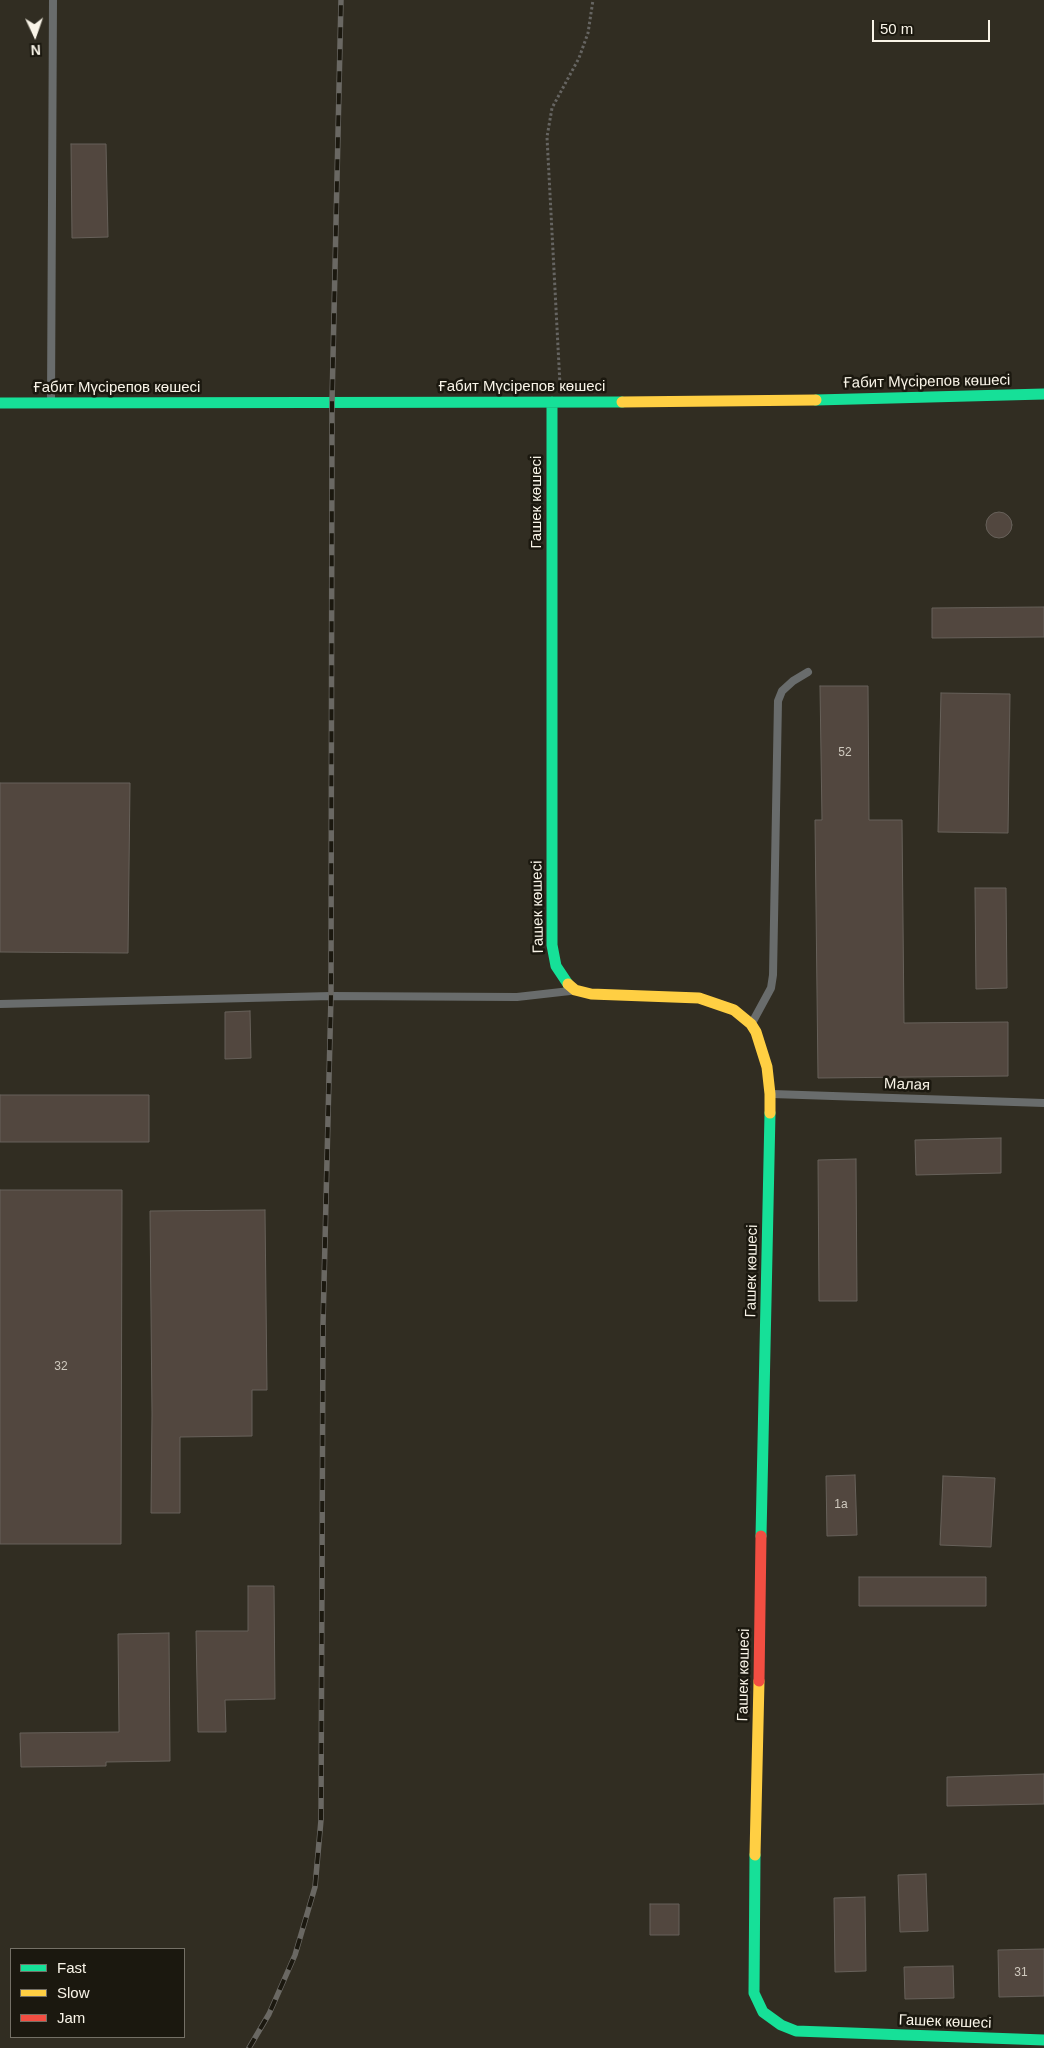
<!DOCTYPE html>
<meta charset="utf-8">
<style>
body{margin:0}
#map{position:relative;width:1044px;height:2048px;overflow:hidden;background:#312d22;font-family:Arial,sans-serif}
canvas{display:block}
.legend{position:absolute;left:10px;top:1948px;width:175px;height:90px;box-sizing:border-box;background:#1b180f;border:1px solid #747066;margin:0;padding:6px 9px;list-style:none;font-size:15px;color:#f9f4e8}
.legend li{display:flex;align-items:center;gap:10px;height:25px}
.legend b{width:25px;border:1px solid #747066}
.north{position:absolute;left:10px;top:10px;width:50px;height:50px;-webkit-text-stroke:4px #1b180f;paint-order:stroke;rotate:177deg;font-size:14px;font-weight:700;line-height:20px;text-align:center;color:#f9f4e8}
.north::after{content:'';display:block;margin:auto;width:18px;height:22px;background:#f9f4e8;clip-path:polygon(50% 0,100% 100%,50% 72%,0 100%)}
.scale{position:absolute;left:872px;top:20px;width:118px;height:22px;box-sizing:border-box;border:2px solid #f9f4e8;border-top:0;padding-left:6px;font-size:15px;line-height:18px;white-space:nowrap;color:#f9f4e8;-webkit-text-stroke:4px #1b180f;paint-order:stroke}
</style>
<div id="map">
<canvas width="1044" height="2048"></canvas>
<ul class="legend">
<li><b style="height:6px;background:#16e098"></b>Fast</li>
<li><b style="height:6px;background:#ffcf43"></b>Slow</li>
<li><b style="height:6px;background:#f24e42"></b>Jam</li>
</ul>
<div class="north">N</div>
<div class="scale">50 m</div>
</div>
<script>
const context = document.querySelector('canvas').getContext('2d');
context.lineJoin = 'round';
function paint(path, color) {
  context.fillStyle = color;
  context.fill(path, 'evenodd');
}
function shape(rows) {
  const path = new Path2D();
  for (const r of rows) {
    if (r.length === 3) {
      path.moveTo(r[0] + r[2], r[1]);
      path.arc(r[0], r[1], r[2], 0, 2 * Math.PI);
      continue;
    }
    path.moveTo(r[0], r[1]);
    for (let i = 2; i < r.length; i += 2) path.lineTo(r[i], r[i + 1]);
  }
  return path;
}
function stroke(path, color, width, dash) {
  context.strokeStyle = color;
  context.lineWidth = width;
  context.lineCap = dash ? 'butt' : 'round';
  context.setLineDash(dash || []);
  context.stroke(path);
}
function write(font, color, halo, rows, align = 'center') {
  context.font = font + ' Arial,sans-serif';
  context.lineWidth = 5;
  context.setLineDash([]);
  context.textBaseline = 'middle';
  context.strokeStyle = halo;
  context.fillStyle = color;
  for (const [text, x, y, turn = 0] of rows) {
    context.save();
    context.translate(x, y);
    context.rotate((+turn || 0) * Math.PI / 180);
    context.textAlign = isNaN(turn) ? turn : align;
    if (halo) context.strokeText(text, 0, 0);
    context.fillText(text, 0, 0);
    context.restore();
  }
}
const building = shape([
 [71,144,106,144,108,237,72,238,71,144],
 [999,525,13],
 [1044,607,1044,637,932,638,932,608,1044,607],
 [820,686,868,686,869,820,902,820,904,1023,1008,1022,1008,1076,818,1078,815,820,822,820,820,686],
 [941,693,1010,694,1008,833,938,832,941,693],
 [0,783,130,783,128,953,0,952,0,783],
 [975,888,1006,888,1007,988,976,989,975,888],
 [250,1011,251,1058,225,1059,225,1012,250,1011],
 [0,1095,149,1095,149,1142,0,1142,0,1095],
 [1001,1138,1001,1173,916,1175,915,1140,1001,1138],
 [856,1159,857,1301,819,1301,818,1160,856,1159],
 [0,1190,122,1190,121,1544,0,1544,0,1190],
 [265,1210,267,1390,252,1390,252,1436,180,1437,180,1513,151,1513,152,1414,150,1211,265,1210],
 [855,1475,857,1535,827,1536,826,1476,855,1475],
 [943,1476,995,1478,991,1547,940,1545,943,1476],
 [859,1577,986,1577,986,1606,859,1606,859,1577],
 [248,1586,274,1586,275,1699,225,1700,226,1732,198,1732,196,1631,248,1631,248,1586],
 [169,1633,170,1761,106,1762,106,1766,21,1767,20,1733,119,1732,118,1634,169,1633],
 [1044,1774,1044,1804,947,1806,947,1777,1044,1774],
 [926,1874,928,1931,900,1932,898,1875,926,1874],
 [865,1897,866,1971,835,1972,834,1898,865,1897],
 [650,1904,679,1904,679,1935,650,1935,650,1904],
 [1044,1949,1044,1996,999,1997,998,1950,1044,1949],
 [953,1966,954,1998,905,1999,904,1967,953,1966]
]);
const path = shape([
 [560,385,547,137,552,108,579,58,588,33,593,0]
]);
const lane = shape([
 [51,401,53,0],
 [0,1004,331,996,517,997,570,991],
 [752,1023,771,988,773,975,778,701,782,691,793,681,808,672],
 [772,1094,1044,1103]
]);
const fast = shape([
 [816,400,1044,394],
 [552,402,552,945,556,966,568,984],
 [0,403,622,402],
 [761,1536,770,1113],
 [755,1855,754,1993,763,2012,781,2025,796,2031,1044,2040]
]);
const slow = shape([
 [622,402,816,400],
 [568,984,575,990,591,994,699,998,734,1010,751,1024,756,1032,767,1067,770,1094,770,1113],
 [755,1855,759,1681]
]);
const jam = shape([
 [759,1681,761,1536]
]);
const rail = shape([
 [249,2048,269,2014,295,1955,315,1887,321,1820,323,1324,331,996,332,402,341,0]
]);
const numberNames = [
 ["52",845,753],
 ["32",61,1367],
 ["1а",841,1505],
 ["31",1021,1973]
];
const streetNames = [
 ["Ғабит Мүсірепов көшесі",927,382,-1],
 ["Ғабит Мүсірепов көшесі",522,387],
 ["Ғабит Мүсірепов көшесі",117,388],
 ["Гашек көшесі",537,502,-90],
 ["Гашек көшесі",538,907,-91],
 ["Малая",907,1085,2],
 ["Гашек көшесі",752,1271,-89],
 ["Гашек көшесі",744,1675,-89],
 ["Гашек көшесі",945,2022,2]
];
paint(building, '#52473f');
stroke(building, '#67615a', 1);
stroke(path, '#666562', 3, [2.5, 2.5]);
stroke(lane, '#696c6c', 8);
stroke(fast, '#16e098', 11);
stroke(slow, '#ffcf43', 11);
stroke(jam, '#f24e42', 11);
stroke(rail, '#6a6863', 5.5);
stroke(rail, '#1b180f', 4, [11]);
write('12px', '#cfc9be', null, numberNames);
write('15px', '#f9f4e8', '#1b180f', streetNames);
</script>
